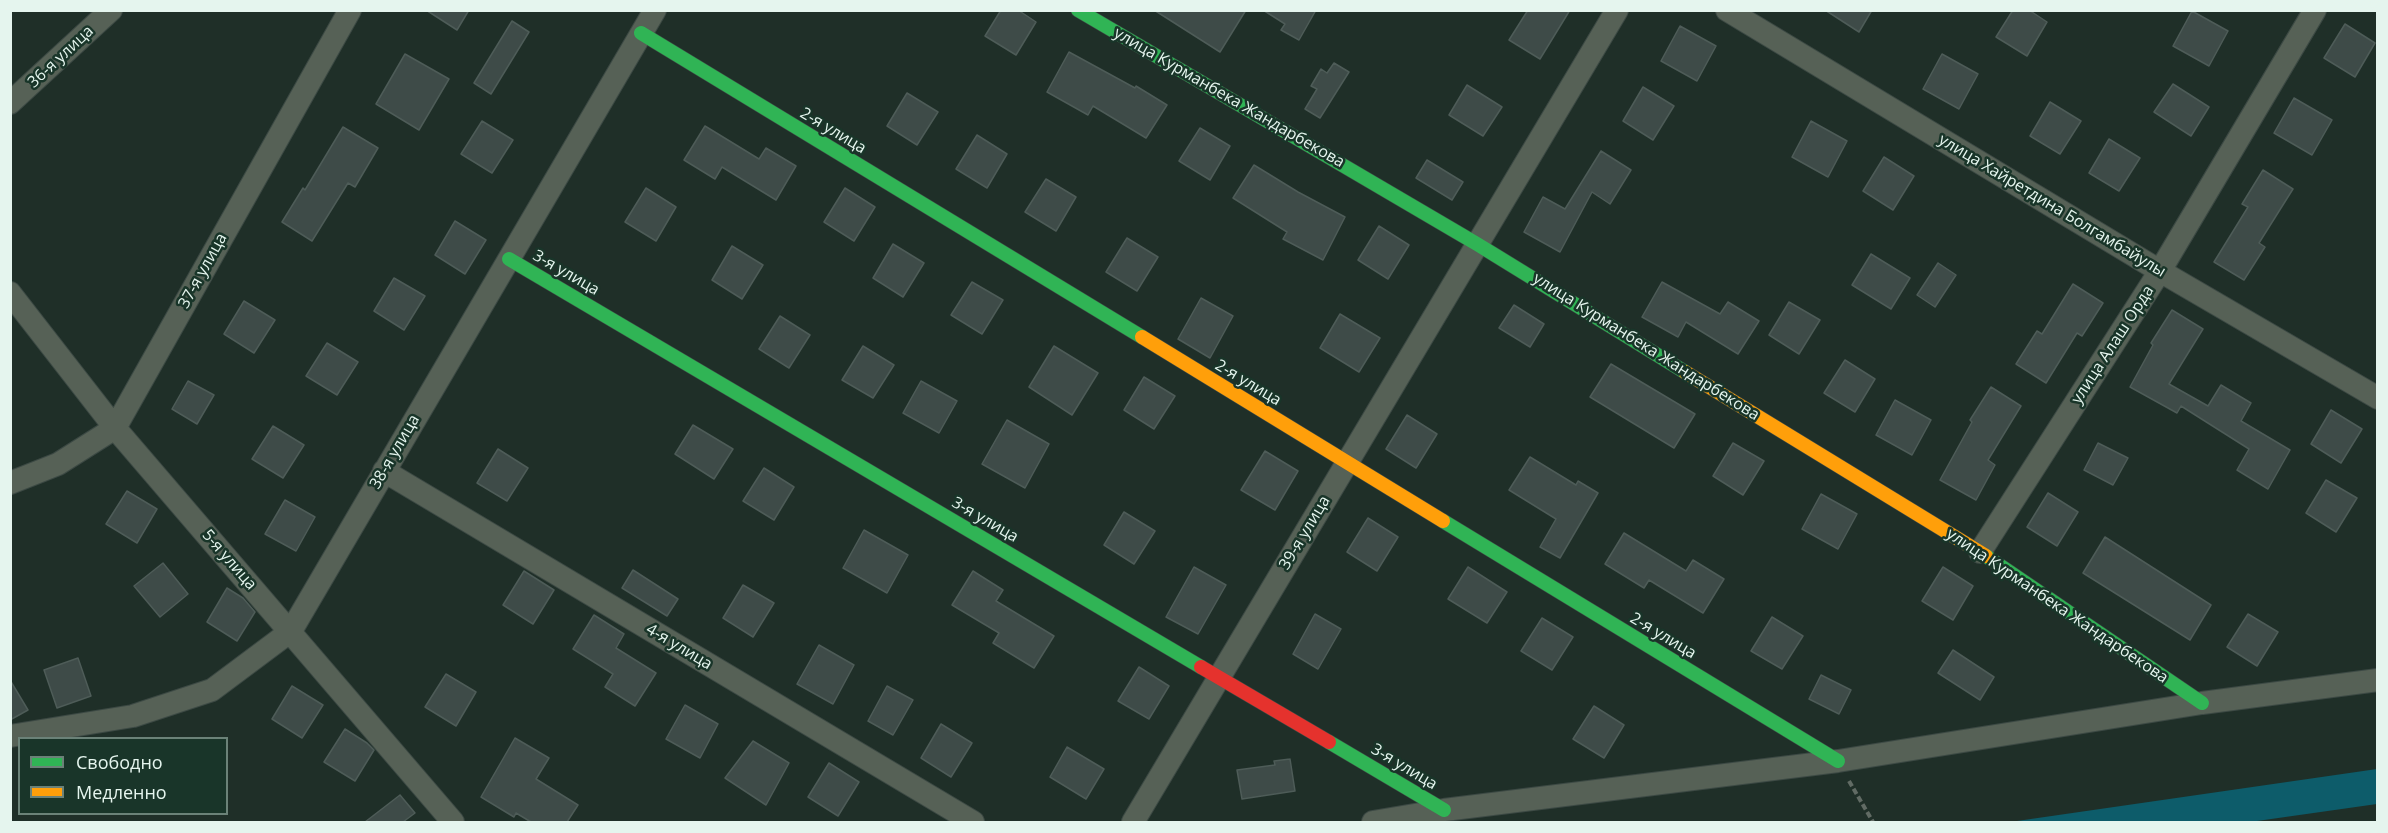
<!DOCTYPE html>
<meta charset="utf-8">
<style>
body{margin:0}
#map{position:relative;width:2388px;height:833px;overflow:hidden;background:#1f2f28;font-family:"Open Sans",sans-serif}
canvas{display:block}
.frame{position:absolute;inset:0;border:12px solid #e5f5ee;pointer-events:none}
.legend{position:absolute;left:18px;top:737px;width:210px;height:78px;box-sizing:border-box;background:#193529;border:2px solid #6b8278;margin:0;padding:8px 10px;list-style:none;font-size:18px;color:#e5f5ee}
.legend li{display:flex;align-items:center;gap:12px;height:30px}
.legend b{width:30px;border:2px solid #6b8278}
</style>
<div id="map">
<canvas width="2388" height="833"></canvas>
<div class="frame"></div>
<ul class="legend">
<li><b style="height:8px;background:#30b455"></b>Свободно</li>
<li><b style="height:8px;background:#ff9f0a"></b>Медленно</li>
</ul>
</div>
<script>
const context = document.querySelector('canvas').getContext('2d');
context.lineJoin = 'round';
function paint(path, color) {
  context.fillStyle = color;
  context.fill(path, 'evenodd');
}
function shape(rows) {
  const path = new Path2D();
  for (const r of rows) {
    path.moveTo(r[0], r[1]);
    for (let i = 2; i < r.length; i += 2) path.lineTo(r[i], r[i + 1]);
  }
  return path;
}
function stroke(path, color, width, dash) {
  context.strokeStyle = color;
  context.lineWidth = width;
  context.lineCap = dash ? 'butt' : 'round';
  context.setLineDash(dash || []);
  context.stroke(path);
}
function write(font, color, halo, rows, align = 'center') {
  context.font = font + ' "Open Sans",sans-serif';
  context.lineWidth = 5;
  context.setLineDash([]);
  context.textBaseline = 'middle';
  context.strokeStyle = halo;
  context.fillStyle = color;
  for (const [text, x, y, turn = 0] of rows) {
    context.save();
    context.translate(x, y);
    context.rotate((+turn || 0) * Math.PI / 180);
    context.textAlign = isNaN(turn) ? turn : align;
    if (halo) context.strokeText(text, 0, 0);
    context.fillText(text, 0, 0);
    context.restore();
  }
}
const water = shape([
 [2377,769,2377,804,2250,822,2010,822]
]);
const building = shape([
 [426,10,469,10,457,30,426,10],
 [1001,10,1018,10,1036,22,1016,55,985,36,1001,10],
 [1154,10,1246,10,1220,52,1154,10],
 [1263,10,1316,10,1299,40,1281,30,1285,24,1263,10],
 [1528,10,1570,10,1540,59,1509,40,1528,10],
 [1825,10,1872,10,1859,32,1825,10],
 [2013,10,2029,10,2047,22,2027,56,1996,37,2013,10],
 [2192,11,2228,31,2209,66,2173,46,2192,11],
 [512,21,529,32,491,94,474,83,512,21],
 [2345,24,2375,43,2355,77,2324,58,2345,24],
 [1680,26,1716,46,1697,81,1661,61,1680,26],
 [1069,52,1135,88,1136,86,1167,105,1146,138,1093,106,1088,115,1047,92,1069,52],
 [405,54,449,79,419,130,376,104,405,54],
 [1942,54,1978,74,1959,109,1923,89,1942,54],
 [1334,63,1349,72,1320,118,1305,109,1317,89,1311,86,1321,69,1327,73,1334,63],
 [2173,84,2209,107,2191,136,2154,112,2173,84],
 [1467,85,1502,107,1483,136,1449,115,1467,85],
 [1643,87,1674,106,1653,140,1623,121,1643,87],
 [907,93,938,112,917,145,887,126,907,93],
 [2294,98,2332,120,2312,155,2274,133,2294,98],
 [2050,102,2081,121,2060,154,2030,136,2050,102],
 [482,121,513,140,492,173,461,154,482,121],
 [1811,121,1847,141,1828,177,1792,157,1811,121],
 [705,126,759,159,766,148,796,166,776,200,722,167,715,179,684,160,705,126],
 [343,127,378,148,355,187,348,183,312,241,282,222,303,188,305,190,343,127],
 [1200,128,1230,146,1210,180,1179,161,1200,128],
 [977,135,1007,154,987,188,956,169,977,135],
 [2109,139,2140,158,2119,191,2089,173,2109,139],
 [1601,151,1631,170,1610,204,1592,192,1560,252,1524,232,1543,197,1565,209,1601,151],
 [1884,157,1914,176,1893,210,1863,191,1884,157],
 [1427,160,1463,182,1452,200,1416,178,1427,160],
 [1254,165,1298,192,1345,217,1323,260,1283,239,1287,232,1233,198,1254,165],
 [2263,170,2293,189,2259,243,2265,247,2244,280,2214,262,2248,207,2242,204,2263,170],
 [1046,179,1076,197,1056,231,1025,212,1046,179],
 [646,188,676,207,656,241,625,222,646,188],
 [845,188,875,207,854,241,824,222,845,188],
 [455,221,486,240,465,274,435,255,455,221],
 [1379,226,1409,245,1388,279,1358,260,1379,226],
 [1127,238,1158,257,1137,291,1106,272,1127,238],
 [893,244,924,263,903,297,873,278,893,244],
 [732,246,763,265,742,299,712,280,732,246],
 [1871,254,1910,278,1891,309,1852,285,1871,254],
 [1938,263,1956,275,1935,307,1917,295,1938,263],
 [394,278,425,296,404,330,374,311,394,278],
 [972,282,1003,300,982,334,951,315,972,282],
 [1662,282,1720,314,1728,302,1759,321,1738,354,1686,322,1678,337,1642,317,1662,282],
 [2073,284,2103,303,2082,336,2077,333,2046,383,2016,364,2037,331,2042,334,2073,284],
 [1201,298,1233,316,1210,358,1178,339,1201,298],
 [244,301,275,320,254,353,224,334,244,301],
 [1789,302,1820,320,1799,354,1769,335,1789,302],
 [1514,305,1544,324,1530,347,1499,328,1514,305],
 [2172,310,2203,329,2169,384,2208,406,2221,385,2251,403,2241,421,2290,450,2268,489,2237,470,2249,449,2181,406,2177,413,2130,387,2153,345,2151,343,2172,310],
 [1340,314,1380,338,1359,372,1320,348,1340,314],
 [780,316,810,335,789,368,759,349,780,316],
 [327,343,358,362,337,395,306,376,327,343],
 [863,346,894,365,873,398,842,380,863,346],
 [1054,346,1098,373,1072,415,1029,387,1054,346],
 [1845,360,1875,379,1855,412,1824,393,1845,360],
 [1611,364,1695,414,1674,448,1590,397,1611,364],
 [1144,377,1175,396,1154,429,1124,410,1144,377],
 [188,381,214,395,197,424,172,409,188,381],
 [921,381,957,401,939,433,903,413,921,381],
 [1991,387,2021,406,1988,460,1995,465,1976,500,1940,480,1972,422,1970,420,1991,387],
 [1895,400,1931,420,1912,455,1876,435,1895,400],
 [2331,410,2362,429,2341,463,2311,444,2331,410],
 [1407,415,1437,434,1416,468,1386,449,1407,415],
 [1007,420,1049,444,1025,488,982,464,1007,420],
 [693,425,733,449,714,479,675,454,693,425],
 [273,426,304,445,283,478,252,459,273,426],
 [1733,443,1764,461,1743,495,1713,476,1733,443],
 [2098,443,2128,458,2113,485,2084,470,2098,443],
 [498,449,528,468,507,501,477,483,498,449],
 [1265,451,1298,471,1275,510,1241,490,1265,451],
 [1530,457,1576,485,1578,481,1598,493,1560,558,1540,547,1556,519,1509,490,1530,457],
 [764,468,794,487,774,520,743,501,764,468],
 [2326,480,2357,498,2336,532,2306,513,2326,480],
 [127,491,157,509,137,543,106,524,127,491],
 [2048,493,2078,512,2057,546,2027,527,2048,493],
 [1821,494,1857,514,1838,549,1802,529,1821,494],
 [285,500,315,517,296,551,265,534,285,500],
 [1124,512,1155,531,1134,564,1104,545,1124,512],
 [1368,518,1398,537,1377,571,1347,552,1368,518],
 [864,530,908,555,887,593,843,568,864,530],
 [1624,533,1686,571,1693,560,1724,579,1703,613,1649,580,1644,588,1605,564,1624,533],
 [2105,537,2211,605,2190,640,2083,573,2105,537],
 [163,563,188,594,160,617,134,586,163,563],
 [1194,567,1226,585,1198,634,1166,617,1194,567],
 [1468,567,1507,592,1487,623,1448,599,1468,567],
 [1943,567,1973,586,1953,620,1922,601,1943,567],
 [633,570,678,599,667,616,622,588,633,570],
 [524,571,554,590,533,624,503,605,524,571],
 [973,571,1003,590,996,601,1054,636,1034,668,993,643,999,633,952,605,973,571],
 [743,585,774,603,753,637,723,618,743,585],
 [227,588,243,598,255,612,237,641,207,622,227,588],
 [1315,614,1341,629,1318,669,1293,654,1315,614],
 [2248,614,2278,632,2257,666,2227,647,2248,614],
 [594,615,624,634,616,648,656,673,635,706,605,687,613,674,573,649,594,615],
 [1772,617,1803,636,1782,669,1751,651,1772,617],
 [1542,618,1573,637,1552,670,1521,651,1542,618],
 [819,645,854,665,833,704,797,684,819,645],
 [1953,650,1994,677,1980,700,1938,673,1953,650],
 [78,658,91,696,57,708,44,670,78,658],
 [1139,667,1169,686,1149,719,1118,701,1139,667],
 [446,674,476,692,456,726,425,707,446,674],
 [1821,675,1851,690,1839,714,1809,699,1821,675],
 [10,680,28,710,10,720,10,680],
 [292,686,323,705,302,738,272,719,292,686],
 [887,686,913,700,893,735,868,721,887,686],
 [685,705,718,724,700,758,666,739,685,705],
 [1594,706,1624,725,1604,758,1573,739,1594,706],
 [941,724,972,743,951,777,921,758,941,724],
 [345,729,367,743,374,750,355,781,324,762,345,729],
 [515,738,549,758,536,779,578,805,567,822,531,822,516,813,514,817,481,797,515,738],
 [753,741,789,763,766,805,725,778,753,741],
 [1067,747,1104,769,1086,799,1050,777,1067,747],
 [1290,759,1295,791,1242,799,1237,770,1275,765,1274,761,1290,759],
 [829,763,859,782,838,816,808,797,829,763],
 [400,795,415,813,403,822,365,822,400,795]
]);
const path = shape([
 [1849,781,1873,822]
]);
const street = shape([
 [1727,10,2160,271,2378,398],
 [10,103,111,10],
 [10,293,115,428,453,822],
 [384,471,973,822],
 [10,483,58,464,115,428,350,10],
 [1980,552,2160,271,2315,10],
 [10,736,133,716,212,690,291,631,655,10],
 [1133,822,1617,10],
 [1373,822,1444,810,1838,761,2202,703,2378,680]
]);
const fast = shape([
 [1078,10,1477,244,1685,372],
 [641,33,1142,337],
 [509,259,1201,667],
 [1443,521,1838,761],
 [1986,556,2202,703],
 [1329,742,1444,810]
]);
const slow = shape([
 [1142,337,1443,521],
 [1685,372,1986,556]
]);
const jam = shape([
 [1201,667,1329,742]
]);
const streetNames = [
 ["36-я улица",61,57,-43],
 ["улица Курманбека Жандарбекова",1229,98,30],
 ["2-я улица",833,131,31],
 ["улица Хайретдина Болгамбайулы",2052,206,31],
 ["37-я улица",203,271,-61],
 ["3-я улица",566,273,30],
 ["улица Алаш Орда",2113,345,-57],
 ["улица Курманбека Жандарбекова",1646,347,32],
 ["2-я улица",1248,383,31],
 ["38-я улица",395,452,-60],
 ["3-я улица",985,520,30],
 ["39-я улица",1305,533,-59],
 ["5-я улица",229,560,49],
 ["улица Курманбека Жандарбекова",2057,606,34],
 ["2-я улица",1663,636,31],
 ["4-я улица",679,647,31],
 ["3-я улица",1404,767,31]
];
paint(water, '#0d5c6a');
paint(building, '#3e4b48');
stroke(building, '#4e5c58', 1.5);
stroke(street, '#3c4944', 24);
stroke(fast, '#3c4944', 15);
stroke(slow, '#3c4944', 15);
stroke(jam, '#3c4944', 15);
stroke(path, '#616b64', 4, [6, 3]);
stroke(street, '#566156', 22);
stroke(fast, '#30b455', 14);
stroke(slow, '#ff9f0a', 14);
stroke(jam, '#e5322d', 14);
write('16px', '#e5f5ee', '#193529', streetNames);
</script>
